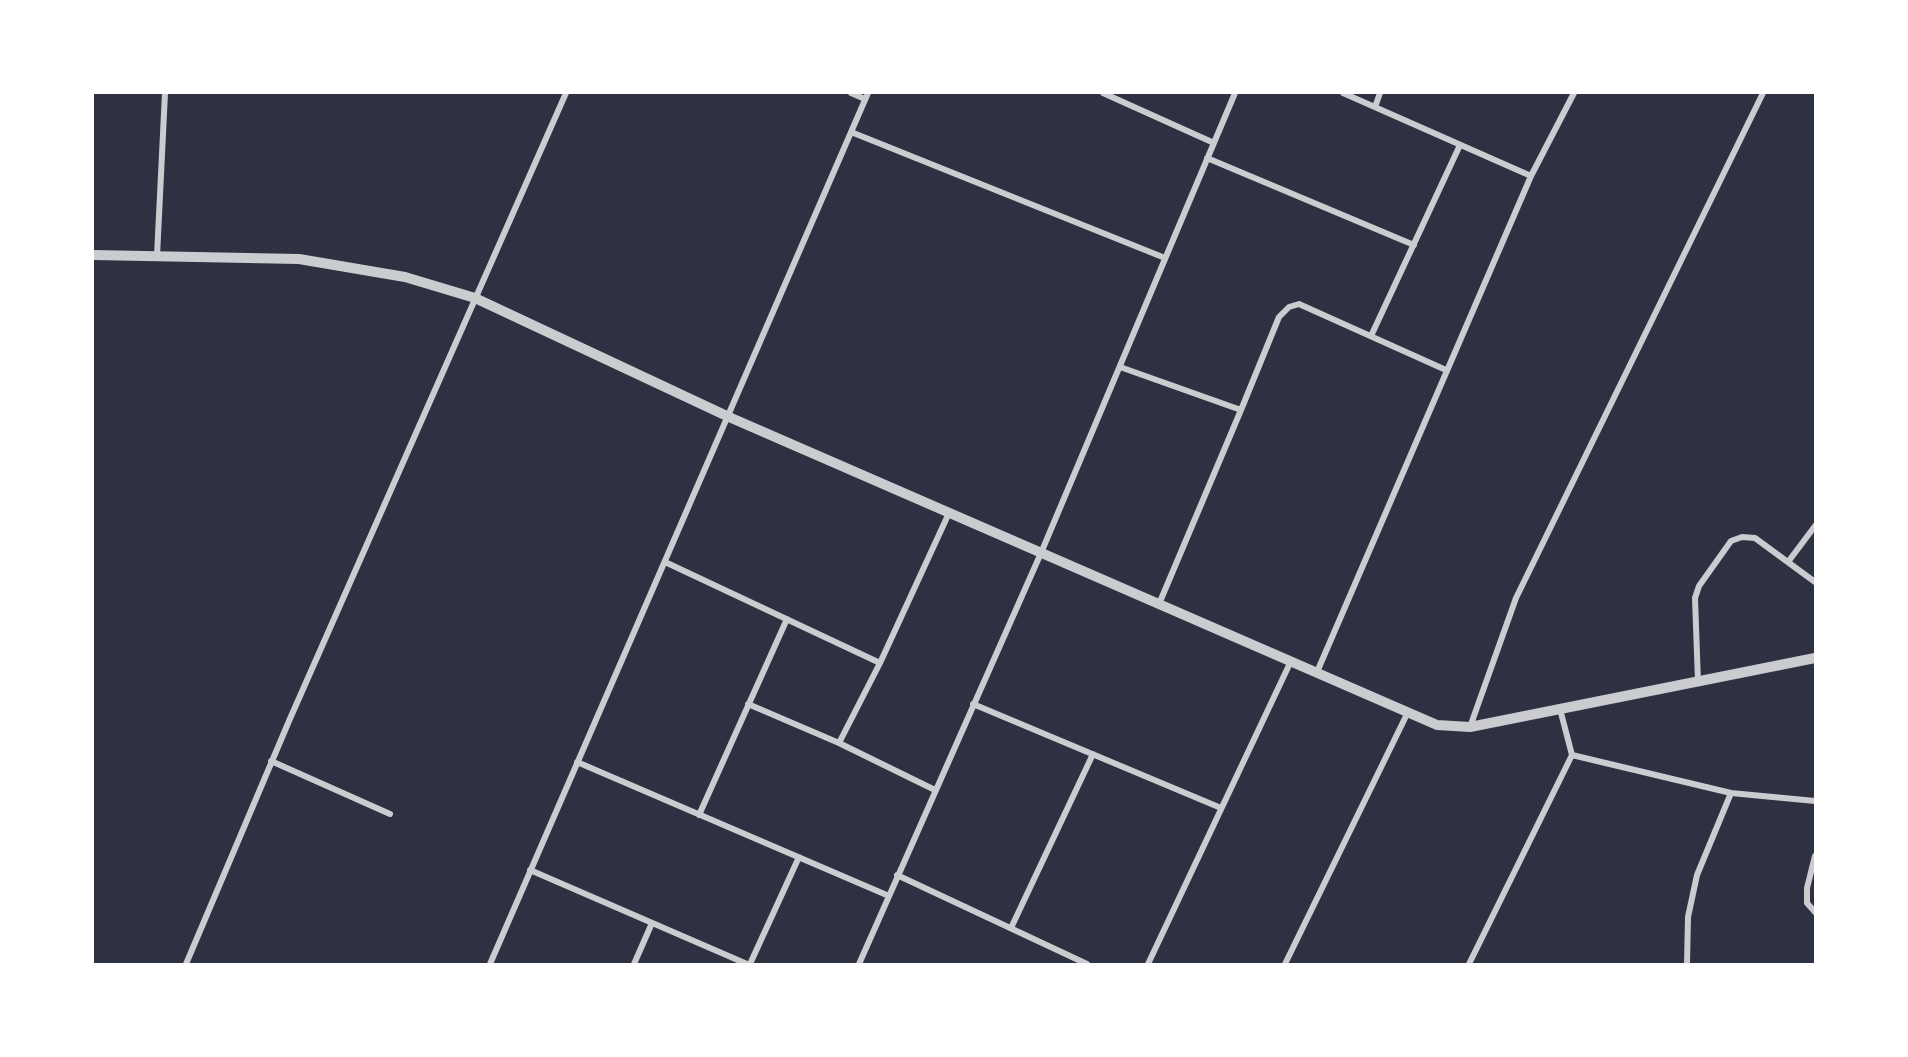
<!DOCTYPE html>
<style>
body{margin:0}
#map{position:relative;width:1908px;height:1057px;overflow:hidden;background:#2d3142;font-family:"Roboto Condensed",sans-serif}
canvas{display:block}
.frame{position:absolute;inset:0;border:94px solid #fff;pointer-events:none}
</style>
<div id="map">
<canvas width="1908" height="1057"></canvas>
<div class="frame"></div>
</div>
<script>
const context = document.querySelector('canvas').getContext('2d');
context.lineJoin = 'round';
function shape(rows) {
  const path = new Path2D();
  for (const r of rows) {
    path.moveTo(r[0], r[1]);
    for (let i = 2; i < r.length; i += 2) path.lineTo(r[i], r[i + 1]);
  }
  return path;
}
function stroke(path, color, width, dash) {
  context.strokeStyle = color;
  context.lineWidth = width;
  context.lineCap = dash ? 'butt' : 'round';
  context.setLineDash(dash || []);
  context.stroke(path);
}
const minor = shape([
 [851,93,865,99],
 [1103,93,1214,143],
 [1343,93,1531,176],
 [1375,107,1380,93],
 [851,132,1165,258],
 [1207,158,1414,245],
 [157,256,165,93],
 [1371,336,1460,145],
 [1120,367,1241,410,1279,317,1289,307,1299,304,1446,370],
 [665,562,880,663],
 [1788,562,1815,526],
 [1159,604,1241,410],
 [1317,672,1531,176,1574,93],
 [1698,682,1695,598,1699,586,1731,541,1742,537,1755,538,1815,582],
 [748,704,839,743,880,663,949,513],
 [973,704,1221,808],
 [1560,709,1572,755,1731,793,1815,801],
 [1470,727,1516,598,1763,93],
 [839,743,935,790],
 [271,761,390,814],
 [577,762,889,896],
 [699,815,787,619],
 [1815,856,1807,888,1807,903,1815,912],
 [530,870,747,964],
 [897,875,1087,964],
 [1011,928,1093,754],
 [186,964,289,721,566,93],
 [490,964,868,93],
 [634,964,652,923],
 [750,964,799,857],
 [859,964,1041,553,1235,93],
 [1148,964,1291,661],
 [1285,964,1408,712],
 [1469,964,1572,755],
 [1687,964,1688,917,1697,875,1731,793]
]);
const tertiary = shape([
 [93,255,299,259,405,277,475,298,729,417,1437,725,1470,727,1815,658]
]);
stroke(minor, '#caccd0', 6);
stroke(tertiary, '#caccd0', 10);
</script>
